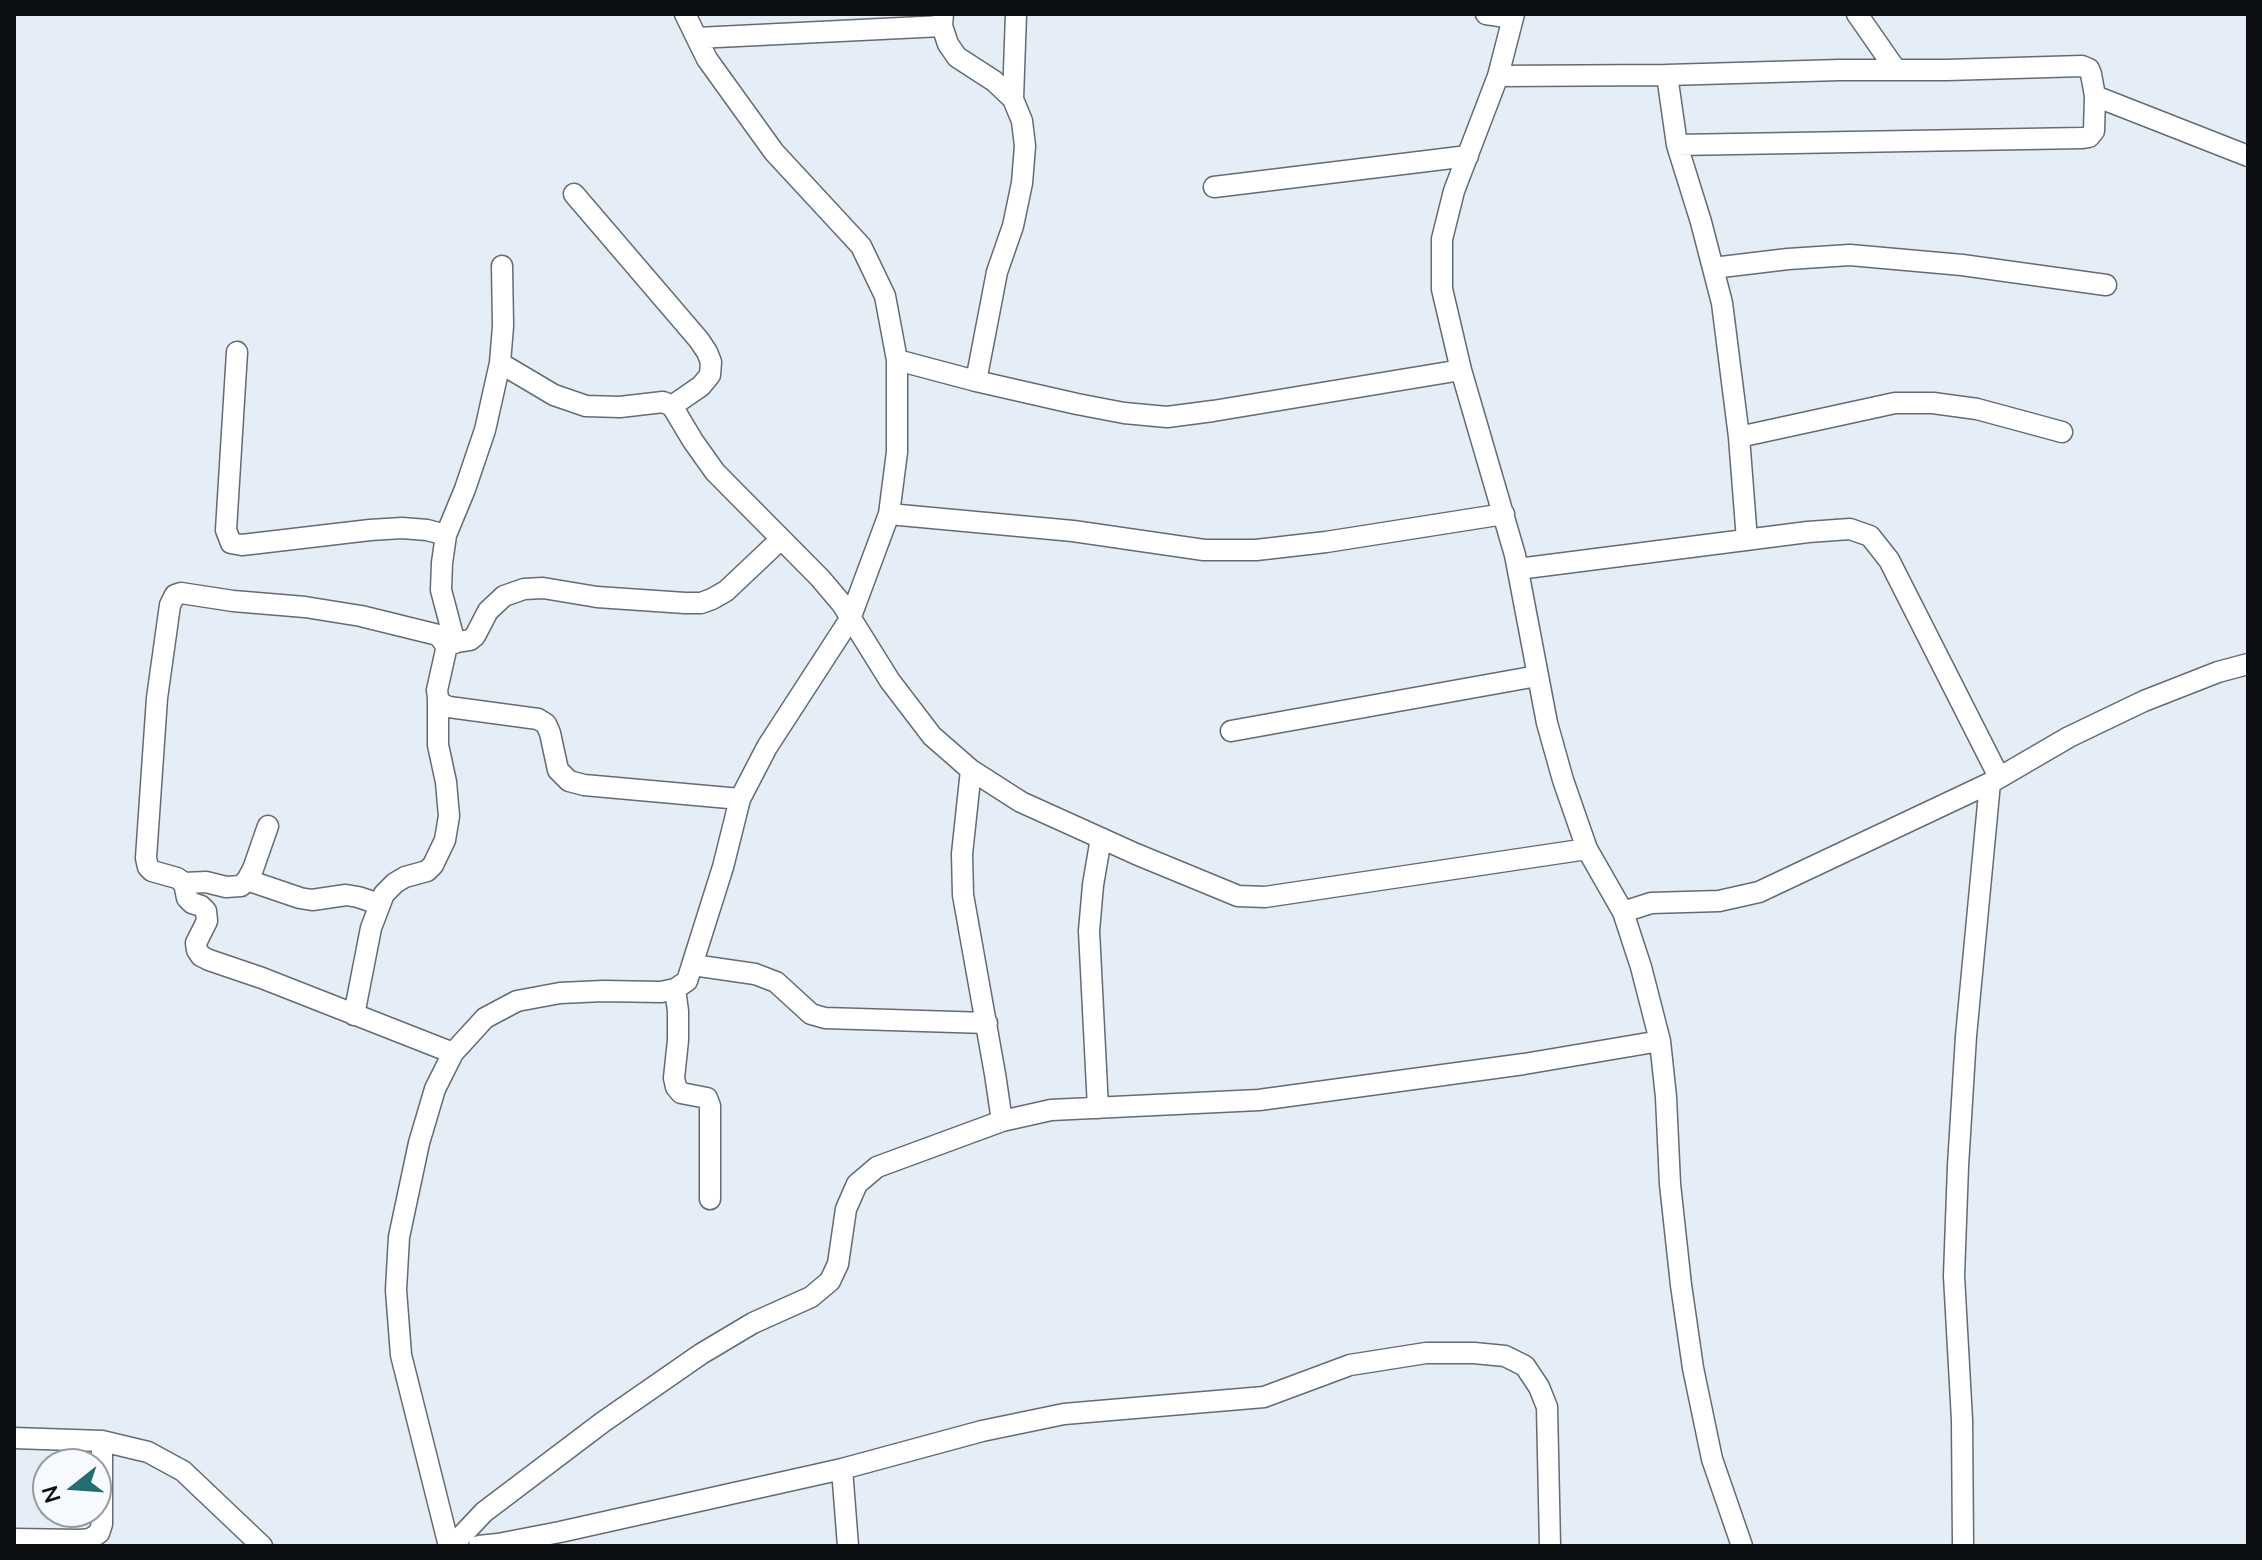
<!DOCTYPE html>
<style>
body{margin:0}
#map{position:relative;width:2262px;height:1560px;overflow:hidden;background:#e5edf7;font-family:Mulish,sans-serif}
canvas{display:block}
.frame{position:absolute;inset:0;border:16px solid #0c0f12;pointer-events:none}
.north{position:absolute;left:32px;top:1448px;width:80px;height:80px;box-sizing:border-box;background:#f6fafe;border:2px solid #989ca0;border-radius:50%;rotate:253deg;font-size:22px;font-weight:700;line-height:32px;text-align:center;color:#0c0f12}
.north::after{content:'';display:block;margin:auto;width:28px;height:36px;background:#236e73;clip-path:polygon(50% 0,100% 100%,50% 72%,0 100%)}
</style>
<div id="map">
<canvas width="2262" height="1560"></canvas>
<div class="frame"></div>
<div class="north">N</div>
</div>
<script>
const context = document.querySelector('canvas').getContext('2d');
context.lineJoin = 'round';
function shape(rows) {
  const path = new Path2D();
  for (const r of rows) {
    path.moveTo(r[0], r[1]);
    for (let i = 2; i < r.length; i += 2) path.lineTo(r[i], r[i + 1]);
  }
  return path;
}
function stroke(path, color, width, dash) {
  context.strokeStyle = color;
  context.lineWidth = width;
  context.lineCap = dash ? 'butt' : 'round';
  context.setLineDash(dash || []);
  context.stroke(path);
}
const minor = shape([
 [943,14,942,26,948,44,957,57,994,81,1013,99,1022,121,1025,146,1022,183,1013,226,997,272,976,381],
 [1486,14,1513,18],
 [1514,14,1498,76,1454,191,1442,239,1442,289,1461,370,1515,555,1547,723,1563,780,1587,849,1623,912,1641,967,1660,1041,1666,1097,1670,1184,1681,1285,1693,1368,1712,1459,1742,1546],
 [1857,14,1896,70],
 [697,38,942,26],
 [1667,75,1677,145,1701,222,1722,303,1739,437,1747,540],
 [1498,76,1667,75,1840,70,1947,70,2082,66,2089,69,2091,74,2095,96,2248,156],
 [1013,99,1016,14],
 [1677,145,2083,138,2089,137,2094,131,2095,96],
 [1214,187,1468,156],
 [574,194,699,340,707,352,711,362,710,375,701,386,672,406],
 [1713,268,1788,259,1850,255,1962,265,2106,285],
 [237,352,226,530,231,543,242,545,370,530,402,528,427,530,446,535],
 [897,360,976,381,1077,404,1124,413,1167,417,1213,411,1461,370],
 [500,363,554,395,586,406,620,407,663,402,672,406,693,441,715,472,820,578,842,604,890,681,932,736,971,770,1021,802,1136,854,1238,896,1265,897,1587,849],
 [1739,437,1895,403,1933,403,1977,409,2062,432],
 [889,514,1073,531,1204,550,1256,550,1326,542,1504,514],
 [1518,569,1808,532,1850,529,1870,536,1889,560,1999,777],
 [455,643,441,590,442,563,446,535,465,489,485,430,500,363,503,326,502,266],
 [445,644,470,640,475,636,488,611,504,596,524,589,543,588,597,597,685,603,701,603,712,599,726,591,780,540],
 [1231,731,1537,676],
 [971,770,962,854,963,895,995,1074,1002,1121],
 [247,880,300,898,312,900,346,895,358,897,379,904],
 [184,883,206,882,226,887,241,886,247,880,253,869,268,826],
 [1623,912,1651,903,1719,901,1759,892,1990,783,2069,737,2144,701,2218,672,2248,664],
 [693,965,755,974,776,982,811,1014,825,1018,987,1023],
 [675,989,678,1011,678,1040,674,1078,676,1087,681,1093,707,1098,710,1106,710,1199],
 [354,1015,371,928,384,894,395,883,405,877,427,871,433,865,445,840,449,816,446,782,438,745,438,698],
 [453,1053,262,978,209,960,201,956,197,950,196,943,207,921,206,911,201,906,192,903,187,898,184,883,177,878,152,871,148,867,146,858,157,698,170,605,175,595,181,593,233,601,305,607,361,616,438,635,445,644,446,650,437,690,438,698,442,704,449,707,538,719,546,724,550,733,558,770,569,781,584,785,740,799],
 [1098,1108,1089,931,1093,885,1101,838],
 [14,1438,102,1441,148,1452,183,1471,262,1546],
 [842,1469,848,1546],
 [14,1539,81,1540,90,1539,99,1533,102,1524,102,1441],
 [449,1546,401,1355,396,1290,399,1237,419,1143,435,1089,453,1053,485,1018,517,1001,560,993,603,991,661,992,675,989,687,981,723,867,740,799,767,747,850,619,889,514,897,452,897,360,885,296,861,246,774,152,707,59,685,14],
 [452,1546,484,1512,603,1422,701,1354,753,1323,811,1297,830,1281,838,1264,846,1209,857,1184,877,1167,1002,1121,1051,1110,1259,1100,1524,1064,1660,1041],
 [479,1546,498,1544,560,1532,842,1469,982,1431,1064,1414,1264,1397,1350,1365,1426,1353,1474,1353,1505,1356,1525,1366,1539,1387,1547,1407,1550,1546],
 [1963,1546,1962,1420,1954,1276,1958,1166,1966,1036,1990,783]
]);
stroke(minor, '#646b74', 23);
stroke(minor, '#fff', 20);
</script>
